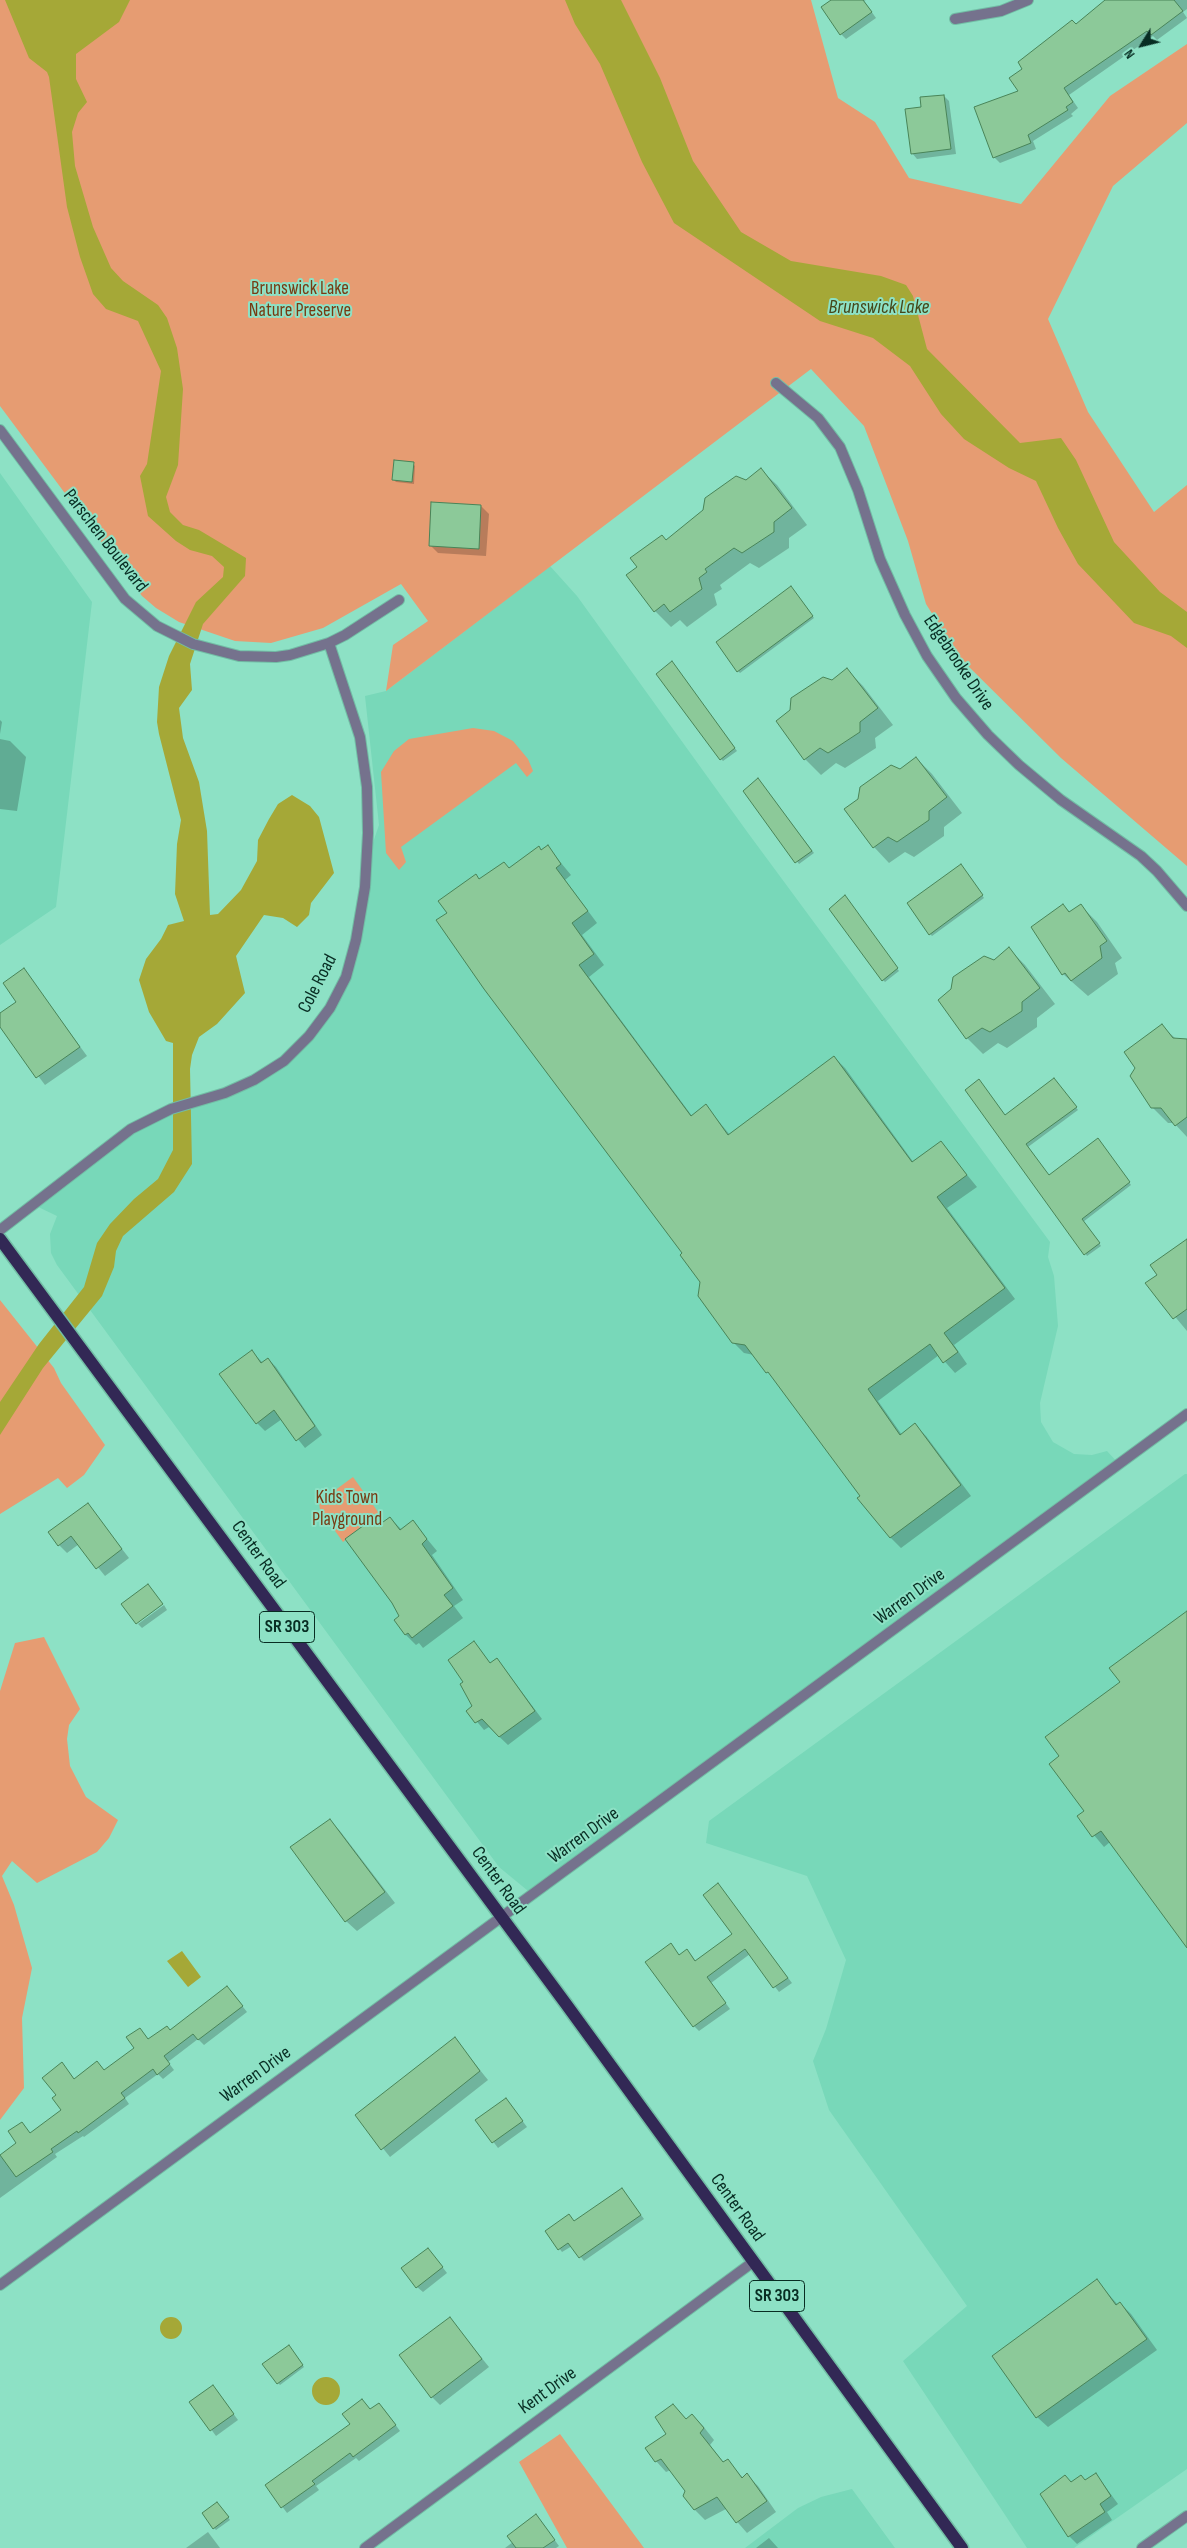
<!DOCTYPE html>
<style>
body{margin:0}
#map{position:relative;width:1187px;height:2548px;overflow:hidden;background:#8de1c5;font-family:"Sofia Sans Condensed",sans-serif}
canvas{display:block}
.north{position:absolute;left:1117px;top:20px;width:50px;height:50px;-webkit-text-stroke:4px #8de1c5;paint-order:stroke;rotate:234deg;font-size:14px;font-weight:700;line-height:20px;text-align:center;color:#082d23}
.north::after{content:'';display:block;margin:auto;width:18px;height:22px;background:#082d23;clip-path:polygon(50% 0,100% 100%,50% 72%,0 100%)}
</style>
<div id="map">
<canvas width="1187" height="2548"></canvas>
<div class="north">N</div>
</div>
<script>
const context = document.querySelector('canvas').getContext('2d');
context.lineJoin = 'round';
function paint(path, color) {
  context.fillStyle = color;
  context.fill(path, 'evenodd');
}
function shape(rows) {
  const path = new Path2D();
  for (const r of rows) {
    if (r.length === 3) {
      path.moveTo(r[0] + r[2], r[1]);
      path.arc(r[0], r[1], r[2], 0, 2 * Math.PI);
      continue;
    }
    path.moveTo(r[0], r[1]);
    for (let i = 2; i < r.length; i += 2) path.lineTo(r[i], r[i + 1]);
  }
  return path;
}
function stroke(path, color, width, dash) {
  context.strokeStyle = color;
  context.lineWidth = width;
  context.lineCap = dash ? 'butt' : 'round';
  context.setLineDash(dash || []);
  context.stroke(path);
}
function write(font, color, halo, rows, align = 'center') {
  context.font = font + ' "Sofia Sans Condensed",sans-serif';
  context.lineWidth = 4;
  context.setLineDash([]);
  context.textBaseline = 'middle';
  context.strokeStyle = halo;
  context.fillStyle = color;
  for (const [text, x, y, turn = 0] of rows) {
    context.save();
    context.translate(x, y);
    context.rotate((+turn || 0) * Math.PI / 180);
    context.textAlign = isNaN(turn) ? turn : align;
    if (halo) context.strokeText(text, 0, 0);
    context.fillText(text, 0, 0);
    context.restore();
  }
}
const built = shape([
 [0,473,92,602,56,907,0,945],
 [550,566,577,596,748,833,1050,1242,1048,1257,1054,1276,1058,1326,1040,1403,1041,1422,1053,1442,1074,1454,1092,1455,1107,1451,1119,1464,533,1895,499,1867,57,1265,51,1253,50,1234,57,1216,34,1205,131,1129,254,1080,307,1038,346,977,366,863,379,825,365,696,386,691],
 [1185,1474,1187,1474,1187,2469,1074,2548,1027,2548,903,2361,967,2306,829,2110,813,2061,826,2029,846,1960,807,1876,706,1843,709,1821],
 [852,2489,895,2548,745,2548,798,2508,821,2497]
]);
const green = shape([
 [0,0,811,0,838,98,875,122,909,178,1021,204,1110,96,1187,44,1187,123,1113,186,1048,319,1088,412,1154,512,1187,485,1187,866,1061,758,960,658,926,604,908,541,864,426,811,369,386,691,393,645,428,621,401,584,323,628,271,643,235,641,179,622,156,608,142,596,125,574,0,406],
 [473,728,494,731,513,741,528,759,533,771,527,777,516,763,401,847,406,862,399,870,386,853,381,772,394,751,409,739],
 [0,1300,54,1368,61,1383,105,1445,84,1475,67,1488,58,1478,0,1514],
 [353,1477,381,1516,378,1519,379,1525,372,1517,343,1542,320,1510,319,1502],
 [44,1637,80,1709,69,1725,67,1739,70,1766,86,1797,118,1820,109,1838,97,1852,37,1883,12,1861,2,1876,14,1905,32,1968,22,2018,24,2088,0,2120,0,1691,15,1643],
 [560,2434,644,2548,567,2548,519,2462]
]);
const water = shape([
 [5,0,130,0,119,22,76,54,76,79,87,102,78,113,72,132,75,166,93,227,111,268,123,281,158,305,167,318,177,348,183,389,178,465,166,497,170,512,183,525,199,530,246,558,245,576,203,624,190,664,192,690,179,708,183,738,199,782,207,831,210,915,218,914,241,890,257,861,258,840,269,819,278,804,292,795,310,806,319,817,334,873,311,903,309,915,297,927,283,918,264,915,236,956,245,993,217,1024,199,1037,192,1055,190,1069,192,1164,174,1192,123,1236,116,1251,114,1267,102,1296,43,1368,0,1435,0,1402,39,1344,84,1287,97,1243,110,1224,134,1199,158,1179,173,1150,173,1043,166,1041,149,1012,139,980,146,959,161,939,168,925,184,921,175,894,177,844,181,820,159,734,157,722,159,687,169,656,196,602,223,577,224,567,212,556,190,550,176,541,148,516,140,476,147,464,161,371,138,321,106,309,93,294,80,257,67,207,49,77,47,72,29,58],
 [565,0,621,0,660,78,693,161,741,232,791,261,881,276,906,285,913,296,927,349,1020,443,1061,438,1076,460,1114,542,1160,592,1187,612,1187,648,1171,636,1134,623,1078,564,1058,528,1036,481,1009,468,964,439,941,414,910,366,873,338,820,321,674,223,642,162,600,64,575,24],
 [182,1951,201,1977,188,1987,167,1961],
 [171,2328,11],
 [326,2391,14]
]);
const shadow = shape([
 [833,0,866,0,864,1,876,18,846,39,841,34],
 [1108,0,1187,0,1187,9,1183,12,1187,18,1157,40,1153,36,1069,95,1078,108,1071,114,1073,116,1033,141,1036,149,1000,163,994,157,1020,92,1076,25],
 [944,96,949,101,956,154,917,159,912,153,922,108],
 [413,464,415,466,414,484,396,482,394,480],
 [761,470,777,485,807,525,789,538,789,548,759,568,750,563,720,585,722,589,714,594,717,605,687,627,680,620,671,627,655,611,667,541],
 [481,506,489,514,486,556,438,553,430,545],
 [793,590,814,618,740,673,738,671],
 [674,665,737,751,723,761,721,759],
 [847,670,863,686,893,725,875,738,876,748,845,768,836,763,821,775,805,759,791,711],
 [0,720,2,722,0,734],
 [0,739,10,741,26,757,17,811,0,809],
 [916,758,932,774,962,813,944,827,944,836,914,857,905,852,889,863,874,847,901,770],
 [760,782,814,853,799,864,745,791],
 [547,846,571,875,565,880,597,923,582,935,604,965,589,977,692,1116,706,1106,730,1135,834,1057,845,1068,914,1163,941,1143,977,1187,947,1208,1015,1299,954,1345,967,1364,955,1373,939,1355,878,1401,902,1435,915,1425,926,1436,971,1496,901,1548,890,1537,778,1383,754,1355,744,1353,733,1342,684,1253,448,913,480,880,510,869],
 [963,868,984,898,932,936,930,934],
 [847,899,899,971,885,982,883,980],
 [1063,905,1071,913,1081,906,1097,922,1122,958,1115,963,1118,974,1088,996,1063,974],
 [1009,949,1025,965,1055,1004,1037,1018,1037,1027,1007,1048,998,1043,983,1054,967,1038,994,961],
 [24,970,87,1056,45,1085,0,1025,0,1014,18,1002],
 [1162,1026,1176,1039,1187,1043,1187,1137,1174,1123,1168,1123,1152,1107,1136,1068],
 [1056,1082,1078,1110,1028,1147,1049,1176,1100,1141,1131,1185,1083,1222,1101,1246,1087,1256,1006,1117],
 [1187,1249,1187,1331,1147,1283],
 [252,1352,263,1363,268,1359,276,1367,322,1435,305,1448,282,1419,265,1431,257,1423],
 [88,1505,129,1558,105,1576,79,1544,67,1553,59,1545],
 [378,1516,384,1523,390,1518,402,1530,413,1522,437,1551,432,1555,463,1600,454,1606,463,1618,423,1648,419,1643,416,1645,405,1634,401,1616,347,1539],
 [164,1605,167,1610,142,1628,138,1624],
 [1187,1612,1187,1946,1110,1842,1104,1847,1078,1816,1086,1811,1061,1757,1122,1682],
 [474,1643,491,1664,496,1660,504,1668,542,1719,508,1745,489,1727,484,1730,468,1711,474,1706,465,1682],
 [329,1820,340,1831,395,1903,357,1931,346,1921],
 [718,1885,792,1983,779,1992,750,1954,711,1983,730,2009,699,2031,694,2026,671,1945,680,1956,692,1956,696,1962,734,1934],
 [232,1993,247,2012,204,2045,198,2039,168,2062,174,2070,163,2079,158,2074,125,2098,129,2104,84,2137,83,2136,55,2154,57,2157,0,2198,0,2156,18,2143,22,2123,31,2134,63,2110,58,2095,62,2063,74,2079,97,2062,105,2071,136,2049,140,2029,149,2040,171,2031],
 [455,2039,488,2080,390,2157,356,2115],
 [506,2099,527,2127,498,2148,477,2120],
 [622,2189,644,2219,584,2261,572,2246,562,2252,546,2231,575,2223],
 [433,2255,447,2273,423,2292,417,2287],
 [1097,2281,1118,2305,1120,2303,1131,2314,1157,2350,1048,2427,1037,2417],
 [449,2318,489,2367,440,2405,432,2397],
 [291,2349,304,2367,280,2385,278,2383],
 [213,2386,238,2420,216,2436,191,2402],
 [362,2400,371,2410,384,2409,400,2431,359,2461,356,2458,316,2486,319,2490,287,2513,267,2486,352,2424],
 [673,2406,687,2420,692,2415,703,2426,714,2440,710,2445,724,2463,727,2460,744,2479,747,2475,758,2486,776,2512,747,2533,726,2509,705,2520,695,2510,687,2491,671,2470,666,2472,656,2461,667,2434],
 [1096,2474,1118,2504,1107,2512,1112,2520,1077,2544,1069,2536,1072,2483,1086,2481],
 [219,2505,230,2520,216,2530,214,2528],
 [541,2521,559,2546,556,2548,505,2548],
 [208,2532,220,2548,186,2548],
 [769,2538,778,2548,756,2548]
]);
const building = shape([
 [831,0,863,0,872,12,840,35,821,7,831,0],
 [1105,0,1174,0,1183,11,1151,35,1147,31,1064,88,1073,102,1066,107,1068,110,1028,135,1031,143,993,158,974,107,1018,91,1009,78,1022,69,1018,62,1072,20,1076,24,1105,0],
 [944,95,951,149,911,154,905,109,921,107,920,97,944,95],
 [394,460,414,462,412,482,392,480,394,460],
 [761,468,792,508,774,522,774,532,742,553,734,548,705,569,707,572,699,578,702,589,670,612,664,604,654,612,626,575,637,567,630,558,662,535,666,540,703,510,705,498,736,476,746,480,761,468],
 [431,502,481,505,479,549,429,546,431,502],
 [791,586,813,616,737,672,716,642,791,586],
 [672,661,735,748,720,760,656,674,672,661],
 [847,668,878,708,860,722,860,732,828,753,820,748,804,760,776,721,790,710,791,698,823,677,832,680,847,668],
 [916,757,947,797,929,811,929,820,897,842,888,837,873,848,844,809,858,799,860,787,891,765,900,769,916,757],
 [758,778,812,851,795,863,743,791,758,778],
 [548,845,561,864,556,868,588,911,572,923,594,954,579,965,691,1116,706,1104,728,1135,834,1056,912,1162,941,1141,967,1175,937,1197,1005,1288,944,1333,958,1352,943,1363,930,1344,868,1389,900,1435,915,1423,961,1485,890,1538,857,1498,860,1496,768,1372,766,1373,745,1345,732,1343,698,1296,700,1282,680,1255,682,1253,484,989,436,920,447,913,438,901,476,874,479,879,504,862,509,868,539,846,541,850,548,845],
 [961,864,983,895,929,935,907,903,961,864],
 [845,895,898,968,882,981,829,909,845,895],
 [1063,904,1069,912,1081,904,1107,941,1100,946,1102,958,1071,981,1065,973,1062,975,1031,927,1063,904],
 [1009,947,1040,988,1022,1002,1022,1011,990,1032,982,1028,966,1039,938,1000,951,989,953,977,984,956,994,960,1009,947],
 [24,968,80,1047,36,1078,0,1027,0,1013,16,1002,3,983,24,968],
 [1162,1024,1173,1038,1187,1039,1187,1117,1175,1126,1161,1108,1151,1108,1130,1076,1135,1068,1124,1052,1162,1024],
 [1054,1078,1077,1107,1026,1144,1046,1171,1049,1175,1098,1138,1130,1182,1082,1219,1100,1243,1084,1255,965,1090,979,1079,1005,1115,1054,1078],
 [1187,1239,1187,1309,1173,1319,1145,1283,1157,1275,1150,1265,1187,1239],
 [252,1350,261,1363,268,1358,315,1426,296,1441,274,1410,256,1424,219,1374,252,1350],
 [88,1503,122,1549,96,1569,71,1536,58,1546,48,1532,88,1503],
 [378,1515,383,1522,390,1517,400,1530,413,1520,427,1539,422,1544,453,1588,444,1595,453,1606,412,1638,408,1633,405,1635,394,1620,399,1616,392,1603,345,1539,378,1515],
 [148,1584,163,1604,136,1624,121,1604,148,1584],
 [1187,1611,1187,1948,1101,1831,1092,1837,1077,1816,1084,1811,1049,1764,1059,1756,1045,1737,1120,1682,1109,1668,1187,1611],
 [474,1641,490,1663,497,1658,535,1711,499,1737,482,1719,475,1723,466,1711,472,1706,460,1684,463,1682,448,1660,474,1641],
 [330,1819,385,1892,345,1922,290,1847,330,1819],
 [718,1883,788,1978,773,1988,745,1949,707,1977,726,2003,693,2027,645,1962,671,1943,679,1955,687,1949,695,1961,732,1934,703,1895,718,1883],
 [227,1986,243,2006,198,2040,193,2034,164,2056,170,2064,157,2075,153,2069,121,2093,125,2098,78,2133,77,2131,51,2149,53,2152,16,2177,0,2155,16,2143,8,2131,22,2122,30,2133,61,2110,52,2098,56,2095,42,2078,62,2062,74,2079,97,2061,104,2070,134,2048,126,2037,140,2028,148,2039,167,2026,170,2030,227,1986],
 [455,2037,480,2071,381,2150,355,2115,455,2037],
 [506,2098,523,2121,492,2143,475,2120,506,2098],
 [622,2188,641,2215,579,2258,568,2243,558,2250,545,2231,569,2214,574,2221,622,2188],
 [428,2248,443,2267,416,2288,401,2268,428,2248],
 [1097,2279,1116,2305,1120,2302,1147,2339,1036,2418,992,2356,1097,2279],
 [450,2317,482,2359,431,2398,399,2355,450,2317],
 [289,2345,303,2365,277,2384,262,2364,289,2345],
 [213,2385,234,2414,210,2431,189,2402,213,2385],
 [362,2399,370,2409,379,2403,396,2425,353,2457,350,2453,312,2481,315,2484,281,2508,265,2485,350,2424,342,2414,362,2399],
 [673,2404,686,2419,692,2414,704,2428,700,2433,723,2462,728,2459,742,2478,747,2473,767,2501,736,2523,717,2497,694,2510,683,2496,685,2491,661,2459,655,2462,645,2448,666,2434,655,2417,673,2404],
 [1096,2473,1111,2496,1100,2504,1105,2512,1068,2537,1040,2494,1065,2475,1071,2482,1081,2475,1085,2480,1096,2473],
 [217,2502,229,2517,213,2529,202,2513,217,2502],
 [536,2514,555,2540,543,2548,516,2548,507,2536,536,2514]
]);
const minor = shape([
 [955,19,1001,11,1028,0],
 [776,383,818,418,840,447,858,490,880,559,905,615,927,656,956,698,988,735,1019,765,1061,800,1141,856,1157,871,1187,906],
 [0,430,125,599,157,626,193,644,239,656,276,657,290,655,329,643,345,635,399,600],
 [0,1230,131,1129,171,1109,225,1093,254,1080,284,1061,309,1036,330,1008,346,977,356,940,365,887,368,833,367,787,360,737,329,643],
 [0,2285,1187,1414],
 [365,2548,753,2262]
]);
const tertiary = shape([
 [1142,2548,1187,2516]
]);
const primary = shape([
 [0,1239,566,2004,962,2548]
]);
const shields = [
 [287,1627,55],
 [777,2296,55]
];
const shieldNames = [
 ["SR 303",287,1627],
 ["SR 303",777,2296]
];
const parkNames = [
 ["Brunswick Lake",300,289],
 ["Nature Preserve",300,311],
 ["Kids Town",347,1498],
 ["Playground",347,1520]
];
const streetNames = [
 ["Parschen Boulevard",105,541,52],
 ["Edgebrooke Drive",958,663,56],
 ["Cole Road",318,984,-63],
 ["Center Road",258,1555,54],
 ["Warren Drive",910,1597,-36],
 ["Warren Drive",584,1836,-36],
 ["Center Road",498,1881,54],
 ["Warren Drive",256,2075,-36],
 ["Center Road",737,2208,54],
 ["Kent Drive",548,2391,-36]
];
const waterNames = [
 ["Brunswick Lake",879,308]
];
paint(built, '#78d8b9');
paint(green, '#e69c72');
paint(water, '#a5a837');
paint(shadow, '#0003');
paint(building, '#8cc999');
stroke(building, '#498458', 1);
stroke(minor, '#72bda5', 12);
stroke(tertiary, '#72bda5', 12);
stroke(primary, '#72bda5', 15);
stroke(minor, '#75728d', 10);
stroke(tertiary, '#75728d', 10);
stroke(primary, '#322855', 12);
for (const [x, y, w] of shields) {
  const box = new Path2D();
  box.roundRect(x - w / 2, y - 15.5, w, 31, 4);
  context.fillStyle = '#8de1c5';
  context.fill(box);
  stroke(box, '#082d23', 1);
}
write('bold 18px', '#082d23', null, shieldNames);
write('19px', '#773b13', '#8de1c5', parkNames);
write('19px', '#082d23', '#8de1c5', streetNames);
write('italic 20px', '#454619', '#8de1c5', waterNames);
</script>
